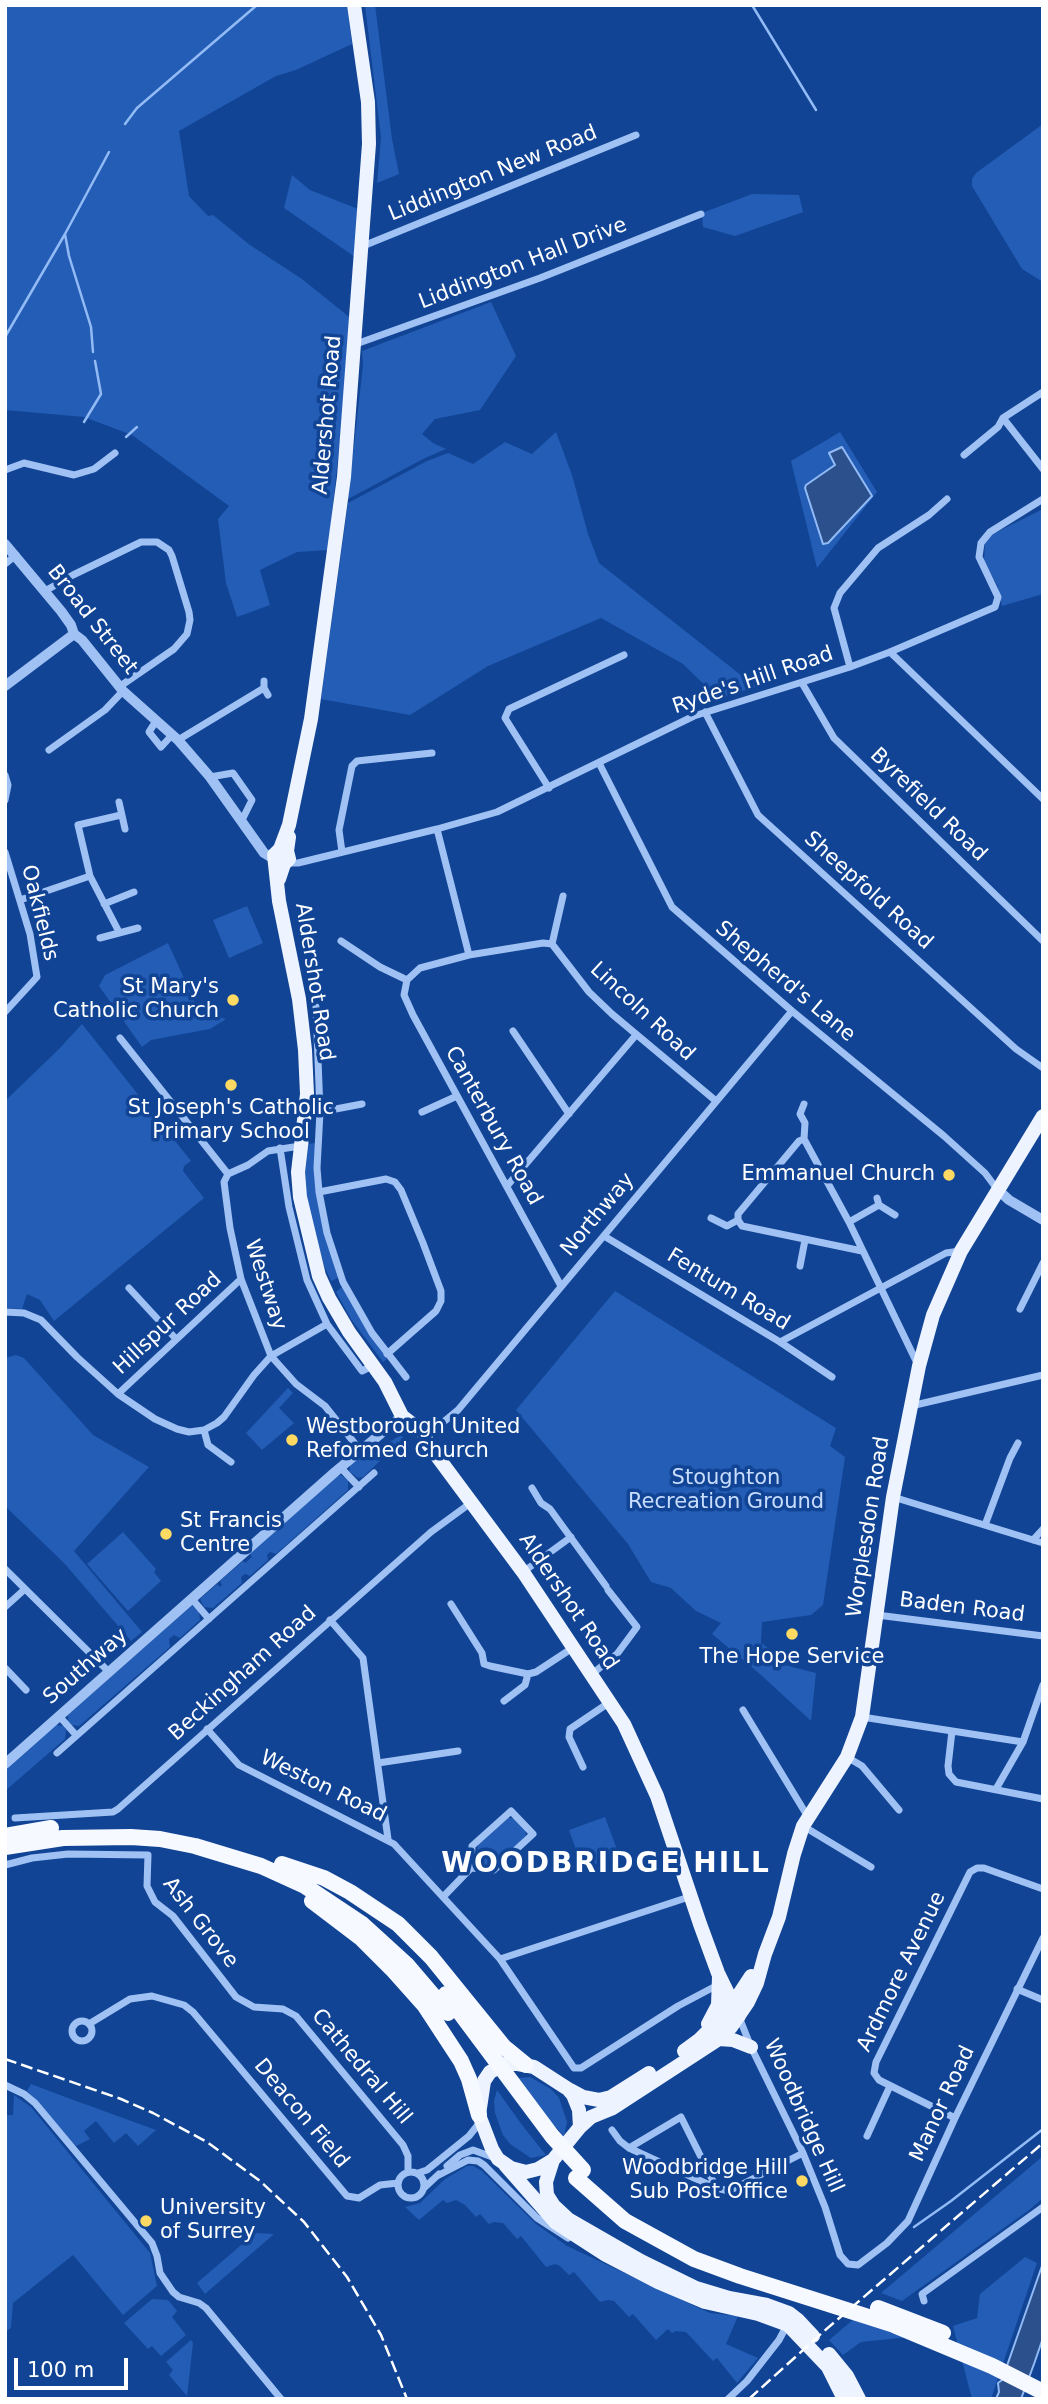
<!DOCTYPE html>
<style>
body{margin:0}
#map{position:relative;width:1048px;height:2404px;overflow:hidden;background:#114495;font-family:"DejaVu Sans",sans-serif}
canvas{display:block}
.frame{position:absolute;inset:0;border:7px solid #fff;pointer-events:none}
.scale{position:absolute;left:14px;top:2358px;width:114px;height:32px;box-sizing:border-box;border:4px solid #fff;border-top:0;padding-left:9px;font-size:21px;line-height:24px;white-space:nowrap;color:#fff;-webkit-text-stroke:5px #114495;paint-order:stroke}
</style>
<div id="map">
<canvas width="1048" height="2404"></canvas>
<div class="frame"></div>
<div class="scale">100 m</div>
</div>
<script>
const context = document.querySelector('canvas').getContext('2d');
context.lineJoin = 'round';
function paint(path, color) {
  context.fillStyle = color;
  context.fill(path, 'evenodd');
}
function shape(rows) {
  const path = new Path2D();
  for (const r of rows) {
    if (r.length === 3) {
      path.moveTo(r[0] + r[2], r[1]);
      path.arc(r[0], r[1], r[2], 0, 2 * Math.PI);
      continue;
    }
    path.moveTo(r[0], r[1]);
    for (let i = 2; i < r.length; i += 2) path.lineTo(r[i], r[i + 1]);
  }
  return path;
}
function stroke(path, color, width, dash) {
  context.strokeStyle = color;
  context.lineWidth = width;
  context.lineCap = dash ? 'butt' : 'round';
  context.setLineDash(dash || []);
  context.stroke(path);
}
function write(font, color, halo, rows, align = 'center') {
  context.font = font + ' "DejaVu Sans",sans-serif';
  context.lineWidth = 7;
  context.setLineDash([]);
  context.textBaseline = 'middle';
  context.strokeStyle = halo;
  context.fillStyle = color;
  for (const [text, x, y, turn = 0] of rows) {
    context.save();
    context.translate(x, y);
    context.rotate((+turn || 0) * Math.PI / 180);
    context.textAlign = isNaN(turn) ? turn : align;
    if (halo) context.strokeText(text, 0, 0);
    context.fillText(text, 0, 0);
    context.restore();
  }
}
const green = shape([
 [5,5,347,5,352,44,296,70,276,76,179,131,189,196,208,216,213,215,250,245,302,279,353,320,328,550,297,552,260,570,270,605,237,617,226,583,218,519,229,506,132,435,84,417,5,410],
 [365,5,375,5,392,139,399,174,377,183,381,138],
 [1043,124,1043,282,1022,269,972,186,972,179,976,173],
 [292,175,310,190,358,209,355,257,284,208],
 [752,194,799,195,803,212,735,236,703,227,702,213],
 [491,302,516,356,480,410,435,419,422,434,433,443,446,449,425,458,348,499,363,365,362,351],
 [556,432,572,475,588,534,599,563,756,687,718,698,683,664,601,618,488,666,410,715,321,699,348,503,427,461,448,453,473,464,505,442,532,454],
 [840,432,877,492,817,568,791,461],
 [835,465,872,496,826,544,823,544,805,488,806,485],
 [1043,509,1043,594,1002,606,998,587,984,561,985,543,993,534],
 [247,906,263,943,229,958,213,920],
 [168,943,203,1020,216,1016,226,1019,210,1029,151,1040,142,1047,99,986,105,975],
 [82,1024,191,1161,184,1166,183,1171,204,1198,54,1321,40,1300,27,1294,22,1309,5,1308,5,1101,59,1049],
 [315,1143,325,1237,338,1278,331,1281,325,1268,314,1231,303,1177,308,1144],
 [343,1286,387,1359,383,1362,351,1319,336,1292],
 [615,1291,836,1428,830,1446,845,1457,823,1605,811,1615,762,1622,761,1643,771,1650,769,1661,816,1673,811,1721,760,1674,712,1634,721,1623,696,1611,671,1588,651,1582,628,1544,516,1410],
 [16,1355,24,1358,93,1435,149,1467,74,1551,142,1632,131,1641,65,1564,5,1506,5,1358],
 [288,1388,293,1393,279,1408,294,1423,262,1450,246,1433],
 [401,1435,404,1438,363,1477,358,1478,349,1471,351,1463,362,1455,368,1460,380,1449,383,1452,388,1448,386,1444],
 [341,1475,348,1480,348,1490,276,1554,270,1552,267,1555,268,1560,250,1576,245,1574,241,1577,242,1583,213,1608,204,1607,200,1599,217,1584,220,1587,222,1585,220,1581,243,1561,245,1563,252,1557,250,1554,252,1550,336,1476],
 [123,1532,156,1569,154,1572,161,1581,128,1611,87,1564],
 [192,1605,199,1611,200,1620,180,1638,174,1635,169,1639,170,1647,79,1726,71,1725,68,1722,68,1715],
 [56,1725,63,1726,66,1730,65,1739,5,1791,5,1771],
 [605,1817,619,1855,583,1869,569,1830],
 [508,1818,514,1818,525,1830,526,1835,498,1865,479,1865,476,1862,478,1845],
 [530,2077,551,2089,559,2098,567,2122,564,2136,547,2118,518,2078],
 [31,2084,68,2098,156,2130,138,2146,126,2133,114,2143,96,2121,84,2131,90,2139,76,2146,27,2091],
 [497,2090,522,2125,546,2155,531,2158,510,2144,503,2135,495,2113,494,2101],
 [14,2095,31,2107,150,2253,157,2286,123,2315,73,2255,13,2303,11,2328,5,2332,5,2115,13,2115],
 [1043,2156,1043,2198,1029,2210,902,2301,881,2293],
 [467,2166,473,2166,482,2171,536,2224,567,2246,699,2308,710,2313,738,2316,726,2344,758,2358,737,2383,717,2358,713,2361,686,2332,676,2331,672,2333,668,2329,656,2340,633,2314,629,2317,614,2301,608,2300,600,2302,574,2272,569,2275,560,2266,555,2264,546,2267,521,2236,517,2239,503,2223,494,2222,489,2224,480,2214,476,2217,465,2205,456,2200,447,2203,443,2200,419,2220,405,2207,420,2203,445,2179],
 [255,2233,274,2234,205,2294,197,2283],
 [1025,2257,1037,2263,991,2399,972,2399,953,2326,977,2318,980,2294],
 [152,2299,168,2300,177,2311,172,2317,186,2335,161,2356,152,2346,148,2349,124,2323],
 [854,2319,909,2337,861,2342,843,2355,829,2340],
 [191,2340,193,2343,187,2396,169,2375,173,2370,166,2362]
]);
const water = shape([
 [842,447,872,496,828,543,823,544,805,488,806,485,835,465,829,453,842,447],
 [1043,2263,1043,2338,1034,2364,1021,2399,996,2399,999,2392,998,2383,1002,2380,1043,2263]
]);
const stream = shape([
 [752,5,816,110],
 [125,124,137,108,257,5],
 [65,234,69,256,91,327,93,352],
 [5,337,65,234,109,152],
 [84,422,101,394,95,361],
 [126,437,137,427],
 [914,2227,951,2201,1043,2129]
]);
const minor = shape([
 [363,246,636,135],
 [356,344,540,278,701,214],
 [1003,418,1043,469],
 [964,455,998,427,1003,418,1043,392],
 [5,470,24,463,74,475,94,469,115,453],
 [5,564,16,555],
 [45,591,73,575,141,542,157,542,169,550,172,556,189,612,190,620,187,634,174,649,119,687],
 [890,652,1043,799],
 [850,667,834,608,840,593,878,548,929,515,947,499],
 [264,681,264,688,268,695],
 [802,683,834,738,1043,941],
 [705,712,758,815,1016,1049,1043,1068],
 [156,721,149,732,161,747,172,735],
 [178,740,264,688],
 [49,750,105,710,123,691],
 [599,763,672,907,792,1011,944,1136,985,1173,997,1189],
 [5,775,8,785,5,800],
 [210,777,233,773,252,800,242,820],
 [549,788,505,718,509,709,624,655],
 [119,802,125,829],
 [437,829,469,955],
 [5,852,30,934,37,977,5,1012],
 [342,852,339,830,352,766,357,761,366,760,432,753],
 [287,863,298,863,437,829,497,812,694,716,850,667,890,652,995,607,998,597,979,557,981,543,990,532,1043,499],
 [20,900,90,876],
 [104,904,134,892],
 [119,932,90,876,78,825,121,815],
 [100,938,138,928],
 [341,941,380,967,407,980],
 [552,944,543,943,469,955,420,968,407,980,404,995,413,1015,561,1286],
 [552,944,589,992,612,1014,716,1101],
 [552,944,563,896],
 [316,1007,320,1112,317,1168,319,1192,327,1233,343,1282,372,1333,406,1377],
 [513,1031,569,1114],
 [120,1038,228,1174],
 [804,1104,800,1114,805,1123,804,1139],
 [320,1112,362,1104],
 [422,1112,457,1096],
 [804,1139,849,1222,917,1363],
 [804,1139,799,1141,738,1214,738,1220,742,1226,862,1251],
 [300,1146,268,1151,248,1165,228,1174,224,1182,230,1228,241,1279,271,1356,296,1384,325,1406,360,1450],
 [280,1148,289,1207,307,1280,327,1324,362,1371,372,1366],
 [507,1186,636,1035],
 [319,1192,386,1179,395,1182,401,1190,423,1243,441,1291,441,1301,436,1311,387,1354],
 [879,1205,895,1215],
 [711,1218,727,1226,738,1220],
 [849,1222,879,1205,877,1198],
 [604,1236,780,1342,832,1377],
 [800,1266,805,1240],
 [129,1288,176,1339],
 [1020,1309,1043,1263],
 [5,1312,24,1313,41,1320,77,1357,118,1394,155,1419,177,1429,189,1432,204,1430,217,1423,224,1417,254,1375,271,1356,327,1324],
 [780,1342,946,1253,960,1251],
 [118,1394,241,1279],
 [911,1406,1043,1375],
 [204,1430,208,1445,231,1462],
 [423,1432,441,1424,458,1410,792,1011],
 [340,1467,359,1487],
 [532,1488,541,1503,550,1509,606,1586],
 [893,1497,1043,1543],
 [985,1525,1010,1458,1018,1443],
 [1033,1540,1043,1529],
 [5,1569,109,1672],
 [523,1572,571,1537],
 [192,1599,209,1619],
 [451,1604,482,1653,484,1664,490,1666,528,1674,536,1672,574,1647],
 [5,1607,25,1589],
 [877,1615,1043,1636],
 [330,1620,363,1658,388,1839],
 [5,1668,26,1690],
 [592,1674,617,1654,637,1627,608,1590],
 [504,1701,525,1685,528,1674],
 [743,1710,808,1817],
 [59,1716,76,1735],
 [862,1717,1023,1742],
 [207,1729,239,1765,394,1844,500,1959,574,2068,581,2068,678,2006,712,1988],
 [952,1731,948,1766,949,1774,956,1782,1043,1799],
 [57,1753,374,1473],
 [847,1757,862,1766,899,1810],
 [378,1763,458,1751],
 [583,1767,569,1737,570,1729,610,1702],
 [996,1789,1023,1742,1043,1685],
 [15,1818,113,1812,118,1809,431,1532,472,1502],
 [803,1826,871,1867],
 [5,1865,32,1858,68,1854,148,1855,147,1886,155,1902,173,1916,236,1997,254,2007,283,2009,296,2016,403,2145,408,2156,408,2172],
 [443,1897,471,1868,472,1846,511,1811,533,1834,494,1870,471,1868],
 [500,1959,692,1896],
 [1017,1989,1043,2000],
 [739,2017,751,2047,803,2153,825,2207,840,2255,848,2264,858,2265,887,2243,908,2221,955,2118,1043,1938],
 [82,2031,10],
 [89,2024,130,1999,152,1996,184,2005,193,2012,347,2196,359,2198,380,2185,398,2183],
 [5,2085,24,2094,35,2103,152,2243,157,2256,160,2273,173,2292,179,2297,199,2303,206,2308,281,2399],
 [955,2118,879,2080,874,2073,876,2062,970,1872,977,1868,984,1868,1043,1889],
 [612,2130,620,2141,629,2148,716,2188,729,2191,803,2153],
 [867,2136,890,2086],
 [629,2148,681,2117,716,2187],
 [447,2166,460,2155,473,2150,495,2158],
 [411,2185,13],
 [418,2173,427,2170,469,2136,481,2121],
 [437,2176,468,2160,478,2161,484,2165,537,2218,568,2238],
 [424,2188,439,2174],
 [924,2301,922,2294,1043,2207],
 [728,2399,747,2381,779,2340,787,2325]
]);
const tertiary = shape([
 [5,544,61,611,71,625,74,634,82,640,123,691,178,740,210,777,264,853,274,859],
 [5,686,74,634],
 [997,1189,1009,1200,1043,1220],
 [5,1764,335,1472,402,1416]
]);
const primary = shape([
 [354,5,368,102,369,144,344,477,311,719,289,825,280,849,274,855,279,901,299,999,305,1050,307,1094,298,1172,300,1197,319,1276,329,1298,349,1332,385,1382,402,1416,423,1432,428,1444,523,1572,624,1724,657,1796,700,1924,718,1973,739,2016],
 [279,879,284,864,289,859,287,851,289,837],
 [708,2024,718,2005,719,1977],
 [719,2039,733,2040,751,2047],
 [684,2051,699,2040,728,2011,751,1976],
 [570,2090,583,2097,599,2100,611,2097,649,2073],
 [580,2127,579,2110,573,2095,568,2089,534,2067,518,2064,505,2064,490,2072,484,2081,479,2115,492,2149,498,2159,511,2168,526,2172,538,2169,553,2160,580,2127,591,2117,613,2108,719,2039,731,2027,748,2002,757,1983,765,1954,779,1917,794,1854,803,1826,847,1757,862,1717,893,1497,919,1366,933,1315,961,1251,1043,1116],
 [553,2160,546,2182,547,2195,554,2206,568,2219,641,2261,696,2288,729,2298,767,2305,789,2313,798,2320,813,2336],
 [505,2165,555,2222,606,2255,658,2282,705,2302,758,2314,788,2325,828,2367,844,2399],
 [829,2354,847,2376,859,2399]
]);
const trunk = shape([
 [5,1836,51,1828],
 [5,1847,63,1838,131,1837,160,1839,195,1846,261,1866,305,1886,362,1924,407,1965,448,2013],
 [282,1864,324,1878,350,1892,398,1924,431,1957,504,2047,526,2065],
 [312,1901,362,1939,392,1969,425,2006,461,2061,469,2079,479,2115],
 [576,2178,625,2221,694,2259,740,2276,894,2325,992,2366,1043,2392],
 [878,2308,943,2333]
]);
const rail = shape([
 [5,2059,121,2099,153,2113,207,2142,260,2181,304,2222,347,2277,381,2335,407,2399],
 [749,2399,823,2332,1043,2143]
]);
const trunkBridge = shape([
 [446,1994,552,2136,583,2170]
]);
const markers = [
 [233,1000,7,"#ffda63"],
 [231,1085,7,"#ffda63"],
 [949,1175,7,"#ffda63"],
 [292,1440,7,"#ffda63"],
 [166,1534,7,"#ffda63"],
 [792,1634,7,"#ffda63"],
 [802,2181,7,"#ffda63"],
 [146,2221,7,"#ffda63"]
];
const streetNames = [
 ["Liddington New Road",493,174,-22],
 ["Liddington Hall Drive",523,264,-21],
 ["Aldershot Road",328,415,-85],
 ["Broad Street",92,620,52],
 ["Ryde's Hill Road",753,681,-19],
 ["Byrefield Road",928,805,44],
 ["Sheepfold Road",868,891,42],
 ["Oakfields",39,913,76],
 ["Aldershot Road",314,982,81],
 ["Shepherd's Lane",785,982,40],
 ["Lincoln Road",642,1012,43],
 ["Canterbury Road",493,1126,61],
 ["Northway",598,1215,-50],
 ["Westway",265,1285,72],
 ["Fentum Road",728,1290,31],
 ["Hillspur Road",168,1324,-43],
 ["Worplesdon Road",869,1527,-81],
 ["Aldershot Road",568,1602,56],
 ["Baden Road",962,1608,7],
 ["Southway",86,1667,-41],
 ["Beckingham Road",243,1674,-42],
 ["Weston Road",323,1787,26],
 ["Ash Grove",200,1923,52],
 ["Ardmore Avenue",902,1972,-64],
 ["Cathedral Hill",361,2067,50],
 ["Manor Road",943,2104,-65],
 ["Deacon Field",301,2114,50],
 ["Woodbridge Hill",803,2116,66]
];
const poiNames = [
 ["St Mary's",219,988],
 ["Catholic Church",219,1012],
 ["St Joseph's Catholic",231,1109,"center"],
 ["Primary School",231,1133,"center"],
 ["Emmanuel Church",935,1175],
 ["Westborough United",306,1428,"left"],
 ["Reformed Church",306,1452,"left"],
 ["St Francis",180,1522,"left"],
 ["Centre",180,1546,"left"],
 ["The Hope Service",792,1658,"center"],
 ["Woodbridge Hill",788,2169],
 ["Sub Post Office",788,2193],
 ["University",160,2209,"left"],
 ["of Surrey",160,2233,"left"]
];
const parkNames = [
 ["Stoughton",726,1479],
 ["Recreation Ground",726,1503]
];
const districtNames = [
 ["WOODBRIDGE HILL",606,1865]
];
paint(green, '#245db5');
paint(water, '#2b508c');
stroke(water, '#92bbf6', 2);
stroke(stream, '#92bbf6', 2.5);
stroke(minor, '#a0c1f3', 7);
stroke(tertiary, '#a0c1f3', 10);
stroke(primary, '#edf3ff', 14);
stroke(trunk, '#f6f9ff', 16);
stroke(rail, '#fff', 2.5, [12, 5]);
stroke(trunkBridge, '#f6f9ff', 16);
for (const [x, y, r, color] of markers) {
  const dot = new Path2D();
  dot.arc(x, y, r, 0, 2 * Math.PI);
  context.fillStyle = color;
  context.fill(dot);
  stroke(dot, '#114495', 2.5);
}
write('21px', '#fff', '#114495', streetNames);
write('21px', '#fff', '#114495', poiNames, 'right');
write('21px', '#c8ddfd', '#114495', parkNames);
context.letterSpacing = '2px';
write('bold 28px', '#fff', '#114495', districtNames);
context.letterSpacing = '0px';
</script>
